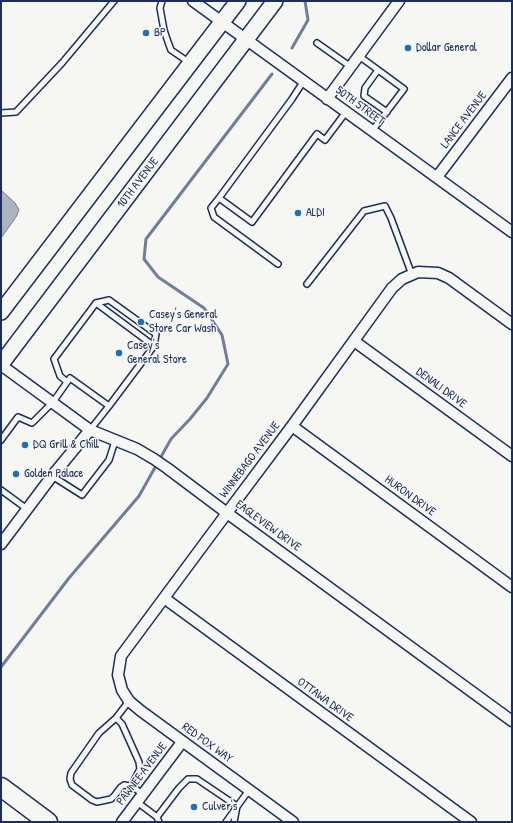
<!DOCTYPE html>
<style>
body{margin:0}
#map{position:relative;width:513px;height:823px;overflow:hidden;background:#f6f6f2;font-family:"Patrick Hand",sans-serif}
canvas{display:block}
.frame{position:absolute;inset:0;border:2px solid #1b2f5e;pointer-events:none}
</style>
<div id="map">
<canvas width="513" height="823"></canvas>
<div class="frame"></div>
</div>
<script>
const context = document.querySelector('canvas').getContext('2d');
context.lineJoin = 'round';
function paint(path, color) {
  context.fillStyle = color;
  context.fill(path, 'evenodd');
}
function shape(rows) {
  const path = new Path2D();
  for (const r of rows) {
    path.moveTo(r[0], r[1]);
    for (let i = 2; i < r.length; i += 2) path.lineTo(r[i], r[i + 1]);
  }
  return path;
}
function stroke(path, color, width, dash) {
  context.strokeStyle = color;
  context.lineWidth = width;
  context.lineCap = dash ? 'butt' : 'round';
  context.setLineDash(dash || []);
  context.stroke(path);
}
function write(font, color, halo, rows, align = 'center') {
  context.font = font + ' "Patrick Hand",sans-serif';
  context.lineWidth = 3;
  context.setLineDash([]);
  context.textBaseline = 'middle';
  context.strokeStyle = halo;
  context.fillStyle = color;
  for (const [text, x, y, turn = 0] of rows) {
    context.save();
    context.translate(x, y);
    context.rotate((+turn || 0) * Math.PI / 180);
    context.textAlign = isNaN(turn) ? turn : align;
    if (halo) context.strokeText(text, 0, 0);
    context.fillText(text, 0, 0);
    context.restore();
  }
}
const water = shape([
 [1,190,15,203,19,210,16,217,1,238,1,190]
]);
const stream = shape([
 [292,48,308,20,305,1],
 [1,667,69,578,139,496,171,439,190,419,207,398,228,364,222,335,204,308,158,277,144,259,146,239,272,74]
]);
const lane = shape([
 [162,1,160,8,164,30,168,42,171,50,190,63],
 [317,43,351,67],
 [359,56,404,89,372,131],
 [378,70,365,88,364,96,387,112],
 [303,82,292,99,219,198,252,222,317,134,325,140,346,112],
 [1,113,16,112,62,63,114,1],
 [219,198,211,208,214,217,278,264],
 [307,284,364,211,385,206,391,218,412,275],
 [96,303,109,300,156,334,154,346],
 [67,382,60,376,54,359,96,303,154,346,109,406],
 [1,440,18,417,32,423,53,402,70,378,109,406,90,430],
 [52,476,82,495,109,460,115,441],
 [1,490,27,509],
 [129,701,116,718,99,733,71,773,70,779,72,785,92,800,97,802,111,799,115,795,121,787,124,785,131,786,143,794],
 [116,718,122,724,139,762,140,769,131,786],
 [137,802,157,817,159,822],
 [157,817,179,788,188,779,197,779,237,806,234,822],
 [226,822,249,790]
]);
const street = shape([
 [193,1,512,232],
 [327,99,399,1],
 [437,177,512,78],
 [354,341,512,456],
 [1,365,90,430,137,449,154,459,167,468,227,513,512,721],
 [292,426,512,587],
 [1,544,52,476,90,430],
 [164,598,471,822],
 [122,822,182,742],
 [293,822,141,711,129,701,122,690,118,675,121,656,227,513,292,426,392,288,402,279,418,272,438,273,449,278,512,324]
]);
const primary = shape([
 [1,312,238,1],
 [1,364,275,1]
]);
const highway = shape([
 [1,787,48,822]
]);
const markers = [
 [146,33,4,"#1f6fb2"],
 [408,48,4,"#1f6fb2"],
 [298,213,4,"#1f6fb2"],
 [141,322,4,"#1f6fb2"],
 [119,353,4,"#1f6fb2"],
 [25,445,4,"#1f6fb2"],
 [16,474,4,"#1f6fb2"],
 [194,807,4,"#1f6fb2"]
];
const poiNames = [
 ["BP",154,33],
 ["Dollar General",416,48],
 ["ALDI",306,213],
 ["Casey's General",149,315],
 ["Store Car Wash",149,329],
 ["Casey's",127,346],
 ["General Store",127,360],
 ["DQ Grill & Chill",33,445],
 ["Golden Palace",24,474],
 ["Culver's",202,807]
];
const streetNames = [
 ["50TH STREET",360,106,36],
 ["LANCE AVENUE",464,120,-53],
 ["10TH AVENUE",138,183,-53],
 ["DENALI DRIVE",441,388,36],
 ["WINNEBAGO AVENUE",250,460,-53],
 ["HURON DRIVE",410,496,36],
 ["EAGLEVIEW DRIVE",268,526,36],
 ["OTTAWA DRIVE",325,700,36],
 ["RED FOX WAY",207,743,36],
 ["PAWNEE AVENUE",142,774,-53]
];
paint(water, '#abb2c0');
stroke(water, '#717e99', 1);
stroke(stream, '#717e99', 3);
stroke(lane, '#1b2f5e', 8);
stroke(street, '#1b2f5e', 13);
stroke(primary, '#1b2f5e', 18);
stroke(highway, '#1b2f5e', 21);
stroke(lane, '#f6f6f2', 5);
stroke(street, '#f6f6f2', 10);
stroke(primary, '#f6f6f2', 15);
stroke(highway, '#f6f6f2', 18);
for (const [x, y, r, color] of markers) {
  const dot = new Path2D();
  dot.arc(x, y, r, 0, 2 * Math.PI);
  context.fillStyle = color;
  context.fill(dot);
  stroke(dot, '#f6f6f2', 1.5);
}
write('12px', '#1b2f5e', '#f6f6f2', poiNames, 'left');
write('12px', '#1b2f5e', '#f6f6f2', streetNames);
</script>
